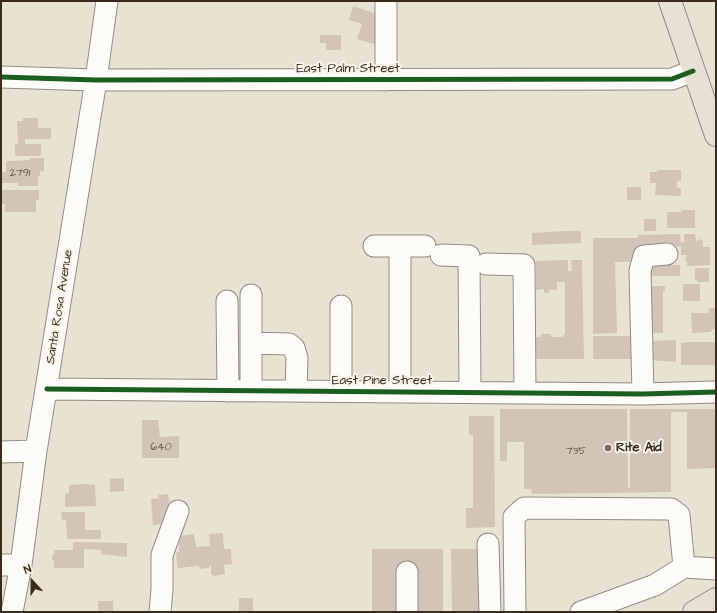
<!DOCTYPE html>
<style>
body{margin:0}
#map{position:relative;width:717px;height:613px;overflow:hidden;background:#e8e2d3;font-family:"Architects Daughter",sans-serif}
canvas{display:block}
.frame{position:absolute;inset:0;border:2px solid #3b2a1e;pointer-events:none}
.north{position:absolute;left:12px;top:561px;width:40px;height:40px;-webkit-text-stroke:3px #f7f3e8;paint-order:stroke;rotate:339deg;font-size:11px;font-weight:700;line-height:16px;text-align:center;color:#3b2a1e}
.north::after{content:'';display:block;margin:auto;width:14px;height:18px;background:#3b2a1e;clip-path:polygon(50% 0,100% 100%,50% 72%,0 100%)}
</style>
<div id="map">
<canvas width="717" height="613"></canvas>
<div class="frame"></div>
<div class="north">N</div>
</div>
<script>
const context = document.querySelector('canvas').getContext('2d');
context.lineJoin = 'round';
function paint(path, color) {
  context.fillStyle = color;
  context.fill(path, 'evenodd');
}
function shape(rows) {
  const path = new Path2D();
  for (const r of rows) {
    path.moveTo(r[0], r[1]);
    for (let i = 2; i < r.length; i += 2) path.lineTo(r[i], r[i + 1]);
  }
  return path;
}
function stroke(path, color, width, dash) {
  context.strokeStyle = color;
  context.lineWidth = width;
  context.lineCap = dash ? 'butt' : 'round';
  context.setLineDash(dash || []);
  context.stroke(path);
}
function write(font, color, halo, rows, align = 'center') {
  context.font = font + ' "Architects Daughter",sans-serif';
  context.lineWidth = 4;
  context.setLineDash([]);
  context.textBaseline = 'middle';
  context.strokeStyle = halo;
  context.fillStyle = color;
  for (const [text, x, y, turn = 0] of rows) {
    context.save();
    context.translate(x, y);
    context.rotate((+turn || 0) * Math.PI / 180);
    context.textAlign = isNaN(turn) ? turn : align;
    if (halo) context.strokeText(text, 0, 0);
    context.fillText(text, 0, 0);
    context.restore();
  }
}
const building = shape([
 [353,6,380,15,381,23,374,44,357,39,362,24,349,20],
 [320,35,341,35,341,50,326,50,326,43,320,43],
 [23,118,38,118,38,128,51,128,51,139,25,139,25,144,41,144,41,156,15,156,15,144,18,144,17,121,23,121],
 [30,158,44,158,44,172,40,171,40,176,38,176,38,186,18,186,18,183,1,183,1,172,6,172,6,161,30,160],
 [657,170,681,170,681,181,677,181,677,188,681,188,681,196,655,195,656,183,650,183,650,172,657,172],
 [627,187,641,187,641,200,627,200],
 [1,190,39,190,39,200,36,200,36,212,5,212,5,204,1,204],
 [681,210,695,210,695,228,667,228,667,212,682,212],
 [644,219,656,219,656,231,644,231],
 [564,231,581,231,581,243,532,245,532,233],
 [680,234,681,246,639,247,639,262,615,262,617,333,593,334,593,238,638,238,638,235],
 [684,234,695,234,696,241,701,239,703,241,703,247,710,247,710,265,687,266,687,261,685,261,687,255,681,255,681,242,684,242],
 [568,260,568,271,572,271,571,260,582,260,584,359,535,359,536,337,541,337,541,334,551,334,551,337,562,337,565,334,565,282,557,282,557,290,549,290,549,293,544,293,544,289,536,290,536,261],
 [644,265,680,265,680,276,645,276],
 [695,268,709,268,709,282,697,282,697,280,695,280],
 [683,284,700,284,700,301,683,301],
 [651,286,665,286,665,291,663,291,663,333,650,333],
 [709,308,716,308,716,329,712,329,711,332,692,333,691,313,709,313],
 [593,336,635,336,635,359,593,359],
 [676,340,676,362,651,360,650,341],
 [688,342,716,342,716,365,681,365,681,343],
 [500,409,627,409,628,488,630,488,630,409,716,409,716,468,687,469,687,412,671,412,671,492,532,494,531,489,524,489,524,442,507,442,507,461,500,461],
 [469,416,494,416,495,527,466,528,466,508,473,508,473,435,469,435],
 [142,420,158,420,160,437,179,436,179,458,142,458],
 [124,478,124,491,110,492,110,479],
 [83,484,95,485,96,506,65,507,65,496,66,493,69,493,69,485],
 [168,494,170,503,168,505,169,523,153,525,151,499,159,498,158,495],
 [61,512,85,512,85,530,101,530,101,539,67,539,66,520,62,520],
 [223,533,224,549,231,549,232,564,224,565,225,574,215,576,211,574,211,566,209,566,209,568,199,569,199,566,178,568,176,557,177,552,179,552,179,536,194,534,196,547,210,546,209,534],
 [73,542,127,543,127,557,101,554,101,550,84,549,84,568,54,568,54,560,52,560,52,555,54,555,54,550,73,550],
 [372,549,443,549,443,612,416,612,416,564,399,564,400,612,372,612],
 [451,549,477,549,479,550,480,612,452,612],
 [239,598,253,598,253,612,239,612],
 [98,601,113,601,113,612,98,612]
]);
const minor = shape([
 [386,1,386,80],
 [1,77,96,80,672,79,693,71],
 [374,246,400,246],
 [441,255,469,256,470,392],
 [486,264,524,265,525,393],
 [227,301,228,391],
 [251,343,289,344,294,348,297,358,296,391],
 [47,389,643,394,716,392],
 [251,391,251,295],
 [341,391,341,306],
 [400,392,400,246,425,246],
 [643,394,640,271,644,256,667,254],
 [1,452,36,451],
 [488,544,490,612],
 [1,565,21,565],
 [407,572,407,612],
 [12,612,21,565,36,451,96,80,107,1],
 [160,612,162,589,162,555,178,511],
 [515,612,514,517,524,508,671,509,679,515,684,567,716,569],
 [581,612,655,585,684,567]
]);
const major = shape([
 [670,1,716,135],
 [694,612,716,599]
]);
const cycleway = shape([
 [1,77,96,80,672,79,693,71],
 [47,389,643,394,716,392]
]);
const markers = [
 [608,448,4,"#786a5d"]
];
const numberNames = [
 ["2791",20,174],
 ["640",161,448],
 ["735",576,452]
];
const streetNames = [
 ["East Palm Street",348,69],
 ["Santa Rosa Avenue",60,307,-81],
 ["East Pine Street",382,381]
];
const poiNames = [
 ["Rite Aid",616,448]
];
paint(building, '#d2c5b7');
stroke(minor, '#928d83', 23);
stroke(major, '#928d83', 24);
stroke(minor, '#fcfbf8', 21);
stroke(major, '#e7e1d5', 22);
stroke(cycleway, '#1b5e20', 5);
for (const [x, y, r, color] of markers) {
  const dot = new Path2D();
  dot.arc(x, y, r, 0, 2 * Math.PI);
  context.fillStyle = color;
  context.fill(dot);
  stroke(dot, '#f7f3e8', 1.5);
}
write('11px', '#615144', null, numberNames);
write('13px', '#3b2a1e', '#f7f3e8', streetNames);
write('bold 13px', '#3b2a1e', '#f7f3e8', poiNames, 'left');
</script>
